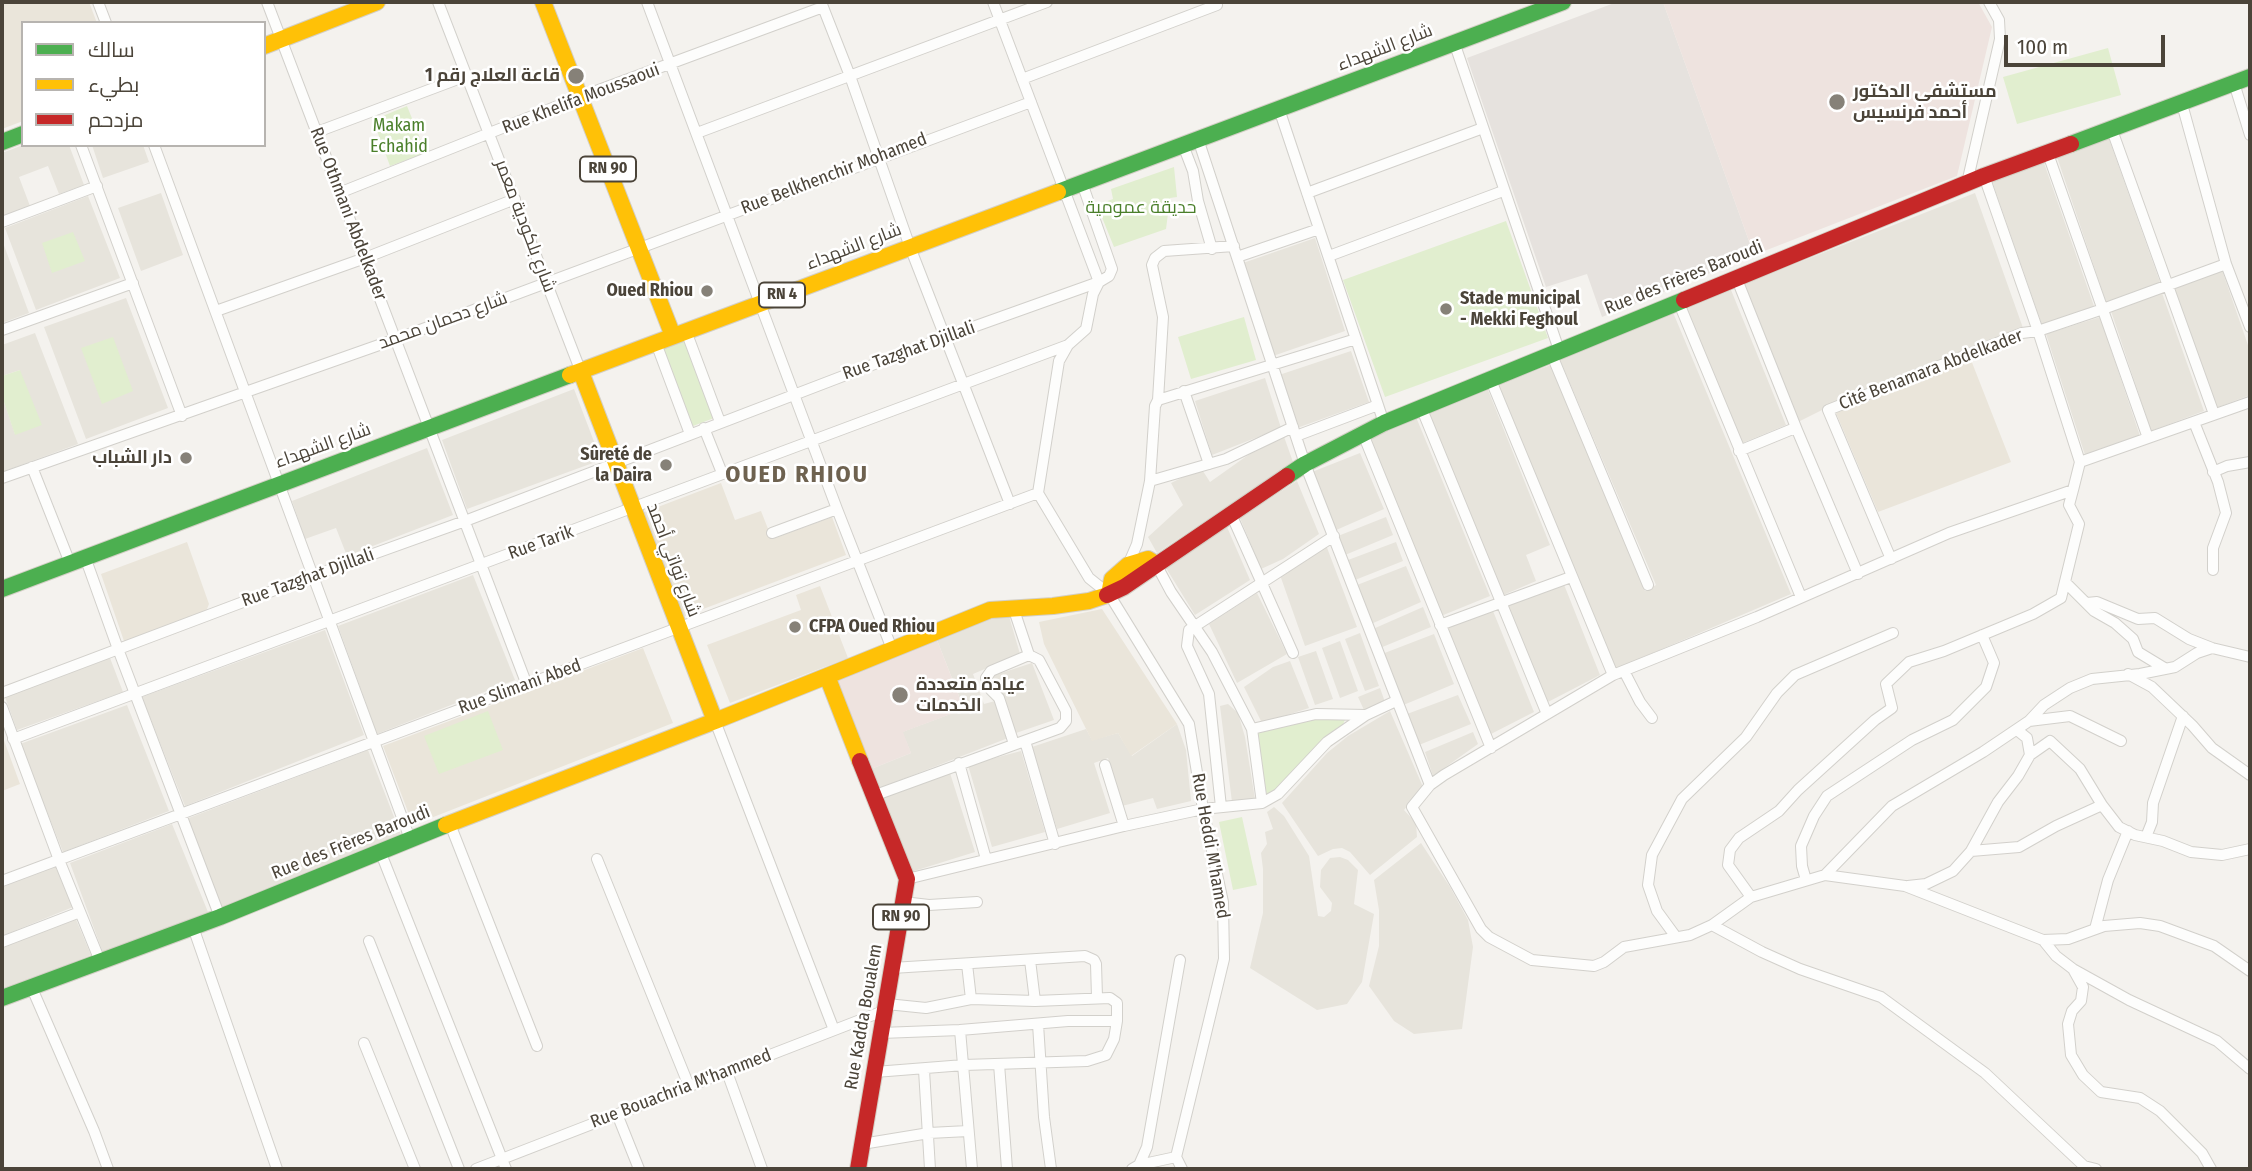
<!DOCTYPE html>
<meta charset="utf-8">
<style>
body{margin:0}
#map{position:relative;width:2252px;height:1171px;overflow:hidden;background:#f4f2ee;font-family:"Fira Sans Condensed",Cairo,sans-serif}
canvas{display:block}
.frame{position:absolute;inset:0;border:4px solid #4b4439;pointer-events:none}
.legend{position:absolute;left:21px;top:21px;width:245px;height:126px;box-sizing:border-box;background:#fff;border:2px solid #b7b4b0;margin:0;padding:9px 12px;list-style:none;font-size:21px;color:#4b4439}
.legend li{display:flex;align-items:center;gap:14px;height:35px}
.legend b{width:35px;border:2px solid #b7b4b0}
.scale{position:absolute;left:2004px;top:35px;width:161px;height:32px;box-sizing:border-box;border:4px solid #4b4439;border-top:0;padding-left:9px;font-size:21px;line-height:24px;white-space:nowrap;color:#4b4439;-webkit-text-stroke:5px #fff;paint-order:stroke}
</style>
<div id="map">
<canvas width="2252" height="1171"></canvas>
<div class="frame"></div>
<ul class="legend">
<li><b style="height:9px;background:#4caf50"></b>سالك</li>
<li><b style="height:9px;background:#ffc107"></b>بطيء</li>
<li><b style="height:9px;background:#c62828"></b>مزدحم</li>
</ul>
<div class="scale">100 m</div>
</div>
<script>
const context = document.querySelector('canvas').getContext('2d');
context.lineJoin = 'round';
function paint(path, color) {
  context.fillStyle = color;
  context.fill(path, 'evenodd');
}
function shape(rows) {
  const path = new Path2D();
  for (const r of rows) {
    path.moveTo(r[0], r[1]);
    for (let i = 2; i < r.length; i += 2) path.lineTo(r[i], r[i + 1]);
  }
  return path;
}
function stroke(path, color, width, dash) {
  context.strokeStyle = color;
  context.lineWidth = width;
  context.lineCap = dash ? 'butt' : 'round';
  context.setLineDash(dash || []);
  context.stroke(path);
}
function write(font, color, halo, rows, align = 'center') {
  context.font = font + ' "Fira Sans Condensed",Cairo,sans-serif';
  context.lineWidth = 5;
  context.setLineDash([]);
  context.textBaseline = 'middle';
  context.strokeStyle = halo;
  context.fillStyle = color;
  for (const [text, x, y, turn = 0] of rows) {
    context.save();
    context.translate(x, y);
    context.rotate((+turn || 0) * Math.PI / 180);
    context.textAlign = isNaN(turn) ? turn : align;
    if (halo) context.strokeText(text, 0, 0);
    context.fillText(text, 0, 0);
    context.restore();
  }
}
const residential = shape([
 [2109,139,2161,285,2107,305,2057,157],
 [23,145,69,145,84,185,59,194,48,166,19,177,30,206,2,216,2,153],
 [92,145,143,145,149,162,103,178],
 [2044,163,2095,309,2042,325,1992,181],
 [161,193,183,255,141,271,118,208],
 [1975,193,2023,328,1826,408,1796,423,1744,284],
 [88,196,120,278,36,310,5,228],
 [1315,238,1345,331,1273,356,1243,263],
 [2,240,29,313,2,323],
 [2222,270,2250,351,2250,395,2216,408,2173,288],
 [1731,290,1786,425,1740,444,1685,307],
 [2162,293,2204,411,2151,431,2111,311],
 [126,298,168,408,86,439,44,327],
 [1672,310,1791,594,1615,669,1498,384,1551,365,1645,591,1656,585,1560,360],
 [2100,317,2140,436,2085,455,2046,334],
 [35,333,78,444,2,472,2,396,15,434,20,370,2,376,2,345],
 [1351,351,1369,402,1297,428,1279,375],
 [1265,378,1281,428,1212,455,1195,401],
 [574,389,601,460,467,509,442,440],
 [1488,390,1550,545,1526,555,1536,581,1501,596,1428,414],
 [1416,417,1490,596,1441,616,1369,436],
 [1282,431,1293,462,1157,553,1148,537,1183,505,1171,483,1201,468,1210,482],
 [427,448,453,515,347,556,336,528,305,539,292,501],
 [1360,453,1384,509,1334,531,1312,472],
 [1297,481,1319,534,1283,559,1261,569,1240,518],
 [1386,517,1393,535,1345,555,1338,536],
 [1227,527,1250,580,1195,615,1166,568],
 [1396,542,1403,561,1355,580,1348,560],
 [1326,545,1357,627,1305,646,1280,575],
 [1406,566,1421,602,1371,624,1357,585],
 [473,575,515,680,377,734,338,626],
 [1563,582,1600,675,1546,703,1506,605],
 [1257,593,1287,654,1237,683,1209,624],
 [1423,607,1431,627,1380,648,1373,629],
 [1493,611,1534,712,1489,735,1447,627],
 [1009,616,1020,654,973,674,984,704,995,701,1008,738,880,788,871,769,911,753,902,732,964,709,937,640,990,619],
 [325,630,364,735,185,806,142,697],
 [1360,633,1379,686,1365,691,1345,639],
 [1434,634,1454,684,1401,706,1382,654],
 [1340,641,1358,691,1340,698,1322,648],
 [1316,651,1333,699,1315,705,1298,657],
 [110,658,123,692,17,730,5,697],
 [1290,661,1309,708,1262,723,1244,687,1273,667],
 [1032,663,1054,720,1016,733,1003,695,995,687,992,676],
 [1380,688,1385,702,1364,710,1358,697],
 [1458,695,1471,724,1419,745,1407,714],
 [1228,704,1238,713,1245,737,1255,799,1232,802,1220,706],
 [127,705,169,811,63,852,20,744],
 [1390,711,1423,787,1404,810,1416,823,1417,837,1370,875,1350,852,1342,848,1333,849,1318,856,1282,803,1327,753,1348,736],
 [1177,724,1186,750,1191,801,1157,809,1153,798,1122,806,1108,758,1094,763,1110,813,1057,829,1032,747,1086,729,1092,740,1118,733,1132,756],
 [1473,732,1478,744,1433,776,1425,752],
 [368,750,401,835,220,908,186,819],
 [1021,751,1045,832,992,847,968,765],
 [950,773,975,852,911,872,884,797],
 [1274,807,1284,816,1309,856,1318,916,1324,917,1331,911,1332,903,1320,887,1321,870,1330,858,1340,857,1348,860,1358,870,1354,904,1374,914,1362,982,1347,1004,1317,1010,1250,968,1263,913,1263,869,1261,853,1267,844,1265,832,1273,829,1267,812],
 [172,824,208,912,103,953,70,863],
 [1421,843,1450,887,1468,920,1473,947,1462,1029,1414,1034,1394,1021,1369,986,1379,946,1379,910,1374,880],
 [55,865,73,907,2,936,2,885],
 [75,917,91,955,2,991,2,946]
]);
const industrial = shape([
 [1617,2,1663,2,1754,255,1602,317,1587,274,1546,287,1467,58]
]);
const education = shape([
 [2,2,89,2,97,23,23,23,23,121,2,129],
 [1971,360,2011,462,1878,512,1836,413],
 [721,483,735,520,761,511,772,539,832,517,846,555,682,617,642,513],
 [187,542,209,604,205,614,125,644,101,574],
 [820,586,848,658,730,703,707,645,801,610,796,595],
 [1102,609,1177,724,1131,756,1118,733,1092,741,1044,644,1039,622],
 [643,648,673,723,413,825,383,746],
 [2,735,20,784,2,791]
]);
const medical = shape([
 [1663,2,1978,2,1992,27,1957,176,1754,255],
 [937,640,964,709,903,732,911,753,871,769,837,680]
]);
const green = shape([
 [2108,48,2121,95,2017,124,2003,77],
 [407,106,426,153,390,166,373,120],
 [1174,167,1177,197,1170,198,1166,229,1114,247,1097,205,1113,199,1111,189],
 [1506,221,1548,338,1385,397,1343,280],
 [73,232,85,261,52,273,42,243],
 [1244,317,1256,360,1191,379,1178,337],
 [113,337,133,391,102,404,81,348],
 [684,340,714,418,693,426,663,348],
 [20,370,42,425,15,435,2,396,2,376],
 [488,711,503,750,439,774,424,736],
 [1317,717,1346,717,1342,727,1279,788,1267,796,1256,731],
 [1242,817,1257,885,1233,890,1219,822]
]);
const street = shape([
 [98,2,106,23],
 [267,2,527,685],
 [438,2,581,372],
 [647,2,837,509,892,649],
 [821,2,850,76,910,247,1010,504],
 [993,2,1099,282],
 [1454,42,1559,350],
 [1022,79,1217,5,1216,2],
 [2234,83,2250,135],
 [2182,104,2226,264,2250,327],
 [1279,109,1384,423],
 [2112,130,2214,414],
 [317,132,466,76],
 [697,133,1047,2],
 [1198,139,1305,464,1430,785],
 [81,145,182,416],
 [154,145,410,839],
 [1183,145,1193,171,1198,201,1212,249],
 [2047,151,2148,438],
 [1984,176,2038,331,2080,462,2073,490,1949,533,1757,617,1613,675,1444,775,1430,785,1412,807,1481,929,1489,937,1532,960,1594,966,1604,962,1624,947,1690,935,1712,925,1751,897,1825,875,1905,886,2043,940,2068,939,2104,926,2140,923,2160,926,2214,946,2250,971],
 [1082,183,1112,269,1109,276,1099,282,1093,294,1086,329,1068,345,1059,361,1038,493,1089,578,1109,594,1189,724,1203,809,1223,902,1224,959,1176,1157],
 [1967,183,2000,39,1999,20,1989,2],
 [339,193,580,97,823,7],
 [1307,193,1483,128],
 [2,222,97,186],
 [1329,256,1503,191],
 [1237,257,1319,229],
 [1736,277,1797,430,1858,574],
 [1678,301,1801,597],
 [216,311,365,258,515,199],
 [2,330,133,283],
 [686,331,720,422],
 [656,343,690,434],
 [1551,353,1648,585],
 [1490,378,1613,675],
 [1184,391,1209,464],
 [1158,400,1356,339],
 [1421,407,1547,714],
 [2194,422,2218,482,2226,513,2213,548,2213,570],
 [704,428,722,473],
 [1363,434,1491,748],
 [1296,436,1378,405],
 [1739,451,1795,428],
 [2080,462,2250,402],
 [32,467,70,563],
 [2213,472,2227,466,2250,462],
 [2,478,396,339,1031,102],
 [1150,481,1226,459,1293,427],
 [1231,514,1293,653],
 [772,533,837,509],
 [85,557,118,649,220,917],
 [1891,559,1828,410,2022,333,2038,331,2103,309,2226,264],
 [1156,564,1171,592,1212,652,1252,729,1262,803],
 [1128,565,1137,544,1150,481,1155,406,1158,400,1163,317,1152,265,1155,258,1164,251,1234,246],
 [2065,582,2094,611,2115,623,2133,639,2138,652,2166,669],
 [2087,603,2097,602,2138,619,2155,618,2189,639,2212,648,2250,657],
 [1013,607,1029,655],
 [1440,625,1571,577],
 [1624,671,1640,702,1652,718],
 [2128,674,2152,687,2192,725,2212,748,2250,775],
 [2,693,312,576,465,521,945,337,1099,282],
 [2,707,59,860,100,961],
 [715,721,834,1030],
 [2029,721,2044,705,2070,688,2092,679,2140,674,2175,667,2197,653,2212,648],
 [1252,729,1316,714,1366,715,1396,701],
 [13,739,1068,345],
 [1025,741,1055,844],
 [2030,755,2050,741,2080,769,2102,805,2119,827,2135,835,2163,841,2191,852,2222,855,2250,849],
 [959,763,986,859],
 [1105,765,1124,826],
 [873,796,1060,728,1066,721,1066,711,1039,660,1029,655,991,671,986,678,991,690,999,698,1014,744],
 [1221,807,1209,694,1187,646,1189,630,1334,536],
 [450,824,537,1046],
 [2146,837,2152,822,2153,803,2183,716],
 [380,851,506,1169],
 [1971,851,2019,847,2056,826,2102,805],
 [597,859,689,1086],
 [1825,875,1892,806,1983,752,2029,721,2070,716,2121,741],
 [907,879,1124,826,1203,809,1262,803,1278,794,1327,742,1366,715],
 [1806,880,1802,866,1801,846,1814,816,1827,796,1912,740,1953,720,1986,687,1994,663,1982,635],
 [2,881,1038,493],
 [1908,886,1926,884,1953,871,1971,851,1998,802,2018,776,2030,755,2027,738,2017,730],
 [1751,897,1728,865,1730,850,1739,838,1779,811,1798,790,1875,720,1892,708,1886,684,1909,662,1944,651,2033,614,2061,598,2079,524,2069,505,2073,490],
 [903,902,929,905,977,902],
 [1712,925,1762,952,1800,969,1881,997,1985,1073,2084,1166,2096,1169],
 [193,927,277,1169],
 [2095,929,2108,880,2128,831],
 [1676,937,1657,911,1648,885,1652,855,1682,799,1746,737,1777,693,1795,675,1893,633],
 [2043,940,2056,956,2073,969,2129,1000,2217,1041,2250,1069],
 [369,941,459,1169],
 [2,942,80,912],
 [1030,960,1035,1001],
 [967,964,971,999],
 [892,968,1085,956,1094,960,1096,964,1097,997],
 [2073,969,2083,987,2081,1001,2072,1011,2068,1024,2071,1055,2083,1075,2101,1092,2140,1098,2160,1111,2202,1153,2211,1169],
 [31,986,94,1131,108,1169],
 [1038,1024,1044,1117,1051,1169],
 [960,1030,972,1169],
 [881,1033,960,1030,1068,1021,1117,1021],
 [364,1043,415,1169],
 [999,1064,1007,1169],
 [924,1070,930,1169],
 [727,1072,762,1169],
 [875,1072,964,1065,1087,1061,1106,1055,1114,1039,1117,1021,1117,1003,1110,998,1035,1001,971,999,926,1008,887,1004],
 [617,1114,639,1169],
 [862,1144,929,1133,968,1131],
 [1176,1157,1182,1169],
 [1139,1165,1176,1157],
 [476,1169,886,1010],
 [1132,1169,1139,1165,1147,1147,1180,960]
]);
const fast = shape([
 [2,142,23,134],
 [2071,144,2250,77],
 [1058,192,1563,2],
 [1287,476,1305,464,1384,423,1684,300],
 [2,589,570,375],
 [2,998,220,917,446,825]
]);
const slow = shape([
 [543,2,673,336],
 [264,46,377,2],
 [581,372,715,721,827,676,860,761],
 [570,375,1058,192],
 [1109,594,1112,579,1128,565,1148,559,1156,564],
 [827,676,990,610,1053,606,1089,601,1107,595],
 [446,825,715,721]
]);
const jam = shape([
 [1684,300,1984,176,2071,144],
 [1107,595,1124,587,1287,476],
 [858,1169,907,879,860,761]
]);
const markers = [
 [576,76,9,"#868178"],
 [1837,102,9,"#868178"],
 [707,291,7,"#868178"],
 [1446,309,7,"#868178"],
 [186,458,7,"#868178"],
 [666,465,7,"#868178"],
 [795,627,7,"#868178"],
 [900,695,9,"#868178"]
];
const shields = [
 [608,169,56],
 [782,295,46],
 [901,917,56]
];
const shieldNames = [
 ["RN 90",608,169],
 ["RN 4",782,295],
 ["RN 90",901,917]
];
const streetNames = [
 ["شارع الشهداء",1385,48,-21],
 ["Rue Khelifa Moussaoui",581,99,-21],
 ["Rue Belkhenchir Mohamed",834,174,-21],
 ["Rue Othmani Abdelkader",348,214,69],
 ["شارع بلكودية معمر",525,226,69],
 ["شارع الشهداء",854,247,-21],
 ["Rue des Frères Baroudi",1684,278,-22],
 ["شارع دحمان محمد",443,321,-20],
 ["Rue Tazghat Djillali",909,351,-20],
 ["Cité Benamara Abdelkader",1931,370,-21],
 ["شارع الشهداء",323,446,-20],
 ["Rue Tarik",541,543,-20],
 ["شارع تواتي أحمد",673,560,69],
 ["Rue Tazghat Djillali",308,578,-20],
 ["Rue Slimani Abed",520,687,-20],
 ["Rue des Frères Baroudi",351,843,-22],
 ["Rue Heddi M'hamed",1210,846,80],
 ["Rue Kadda Boualem",864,1017,-80],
 ["Rue Bouachria M'hammed",681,1089,-21]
];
const poiNames = [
 ["قاعة العلاج رقم 1",560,76],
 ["مستشفى الدكتور",1853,92,"left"],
 ["أحمد فرنسيس",1853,113,"left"],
 ["Oued Rhiou",693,291],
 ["Stade municipal",1460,299,"left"],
 ["- Mekki Feghoul",1460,320,"left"],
 ["Sûreté de",652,455],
 ["la Daira",652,476],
 ["دار الشباب",172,458],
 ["CFPA Oued Rhiou",809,627,"left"],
 ["عيادة متعددة",916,685,"left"],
 ["الخدمات",916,706,"left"]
];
const parkNames = [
 ["Makam",399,126],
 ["Echahid",399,147],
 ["حديقة عمومية",1141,208]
];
const districtNames = [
 ["OUED RHIOU",797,475]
];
paint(residential, '#e7e4dc');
paint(industrial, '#e6e2de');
paint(education, '#eae5da');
paint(medical, '#eee3df');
paint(green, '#e1eecf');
stroke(street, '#d2d0cb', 12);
stroke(fast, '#d3cfc5', 18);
stroke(slow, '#d3cfc5', 18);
stroke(jam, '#d3cfc5', 18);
stroke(street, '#fdfdfc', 10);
stroke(fast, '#4caf50', 16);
stroke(slow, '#ffc107', 16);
stroke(jam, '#c62828', 16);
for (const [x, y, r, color] of markers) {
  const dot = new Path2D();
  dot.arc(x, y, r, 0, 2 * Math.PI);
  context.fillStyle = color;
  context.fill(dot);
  stroke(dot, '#fff', 2.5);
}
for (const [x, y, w] of shields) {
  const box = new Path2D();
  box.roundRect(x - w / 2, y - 12.5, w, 25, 5);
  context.fillStyle = '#fff';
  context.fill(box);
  stroke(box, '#4b4439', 2);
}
write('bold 16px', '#4b4439', null, shieldNames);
write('18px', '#4b4439', '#fff', streetNames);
write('bold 18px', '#4b4439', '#fff', poiNames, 'right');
write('18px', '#4a7f2a', '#fff', parkNames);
context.letterSpacing = '2px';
write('bold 24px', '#6e6250', '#fff', districtNames);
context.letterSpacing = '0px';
</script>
